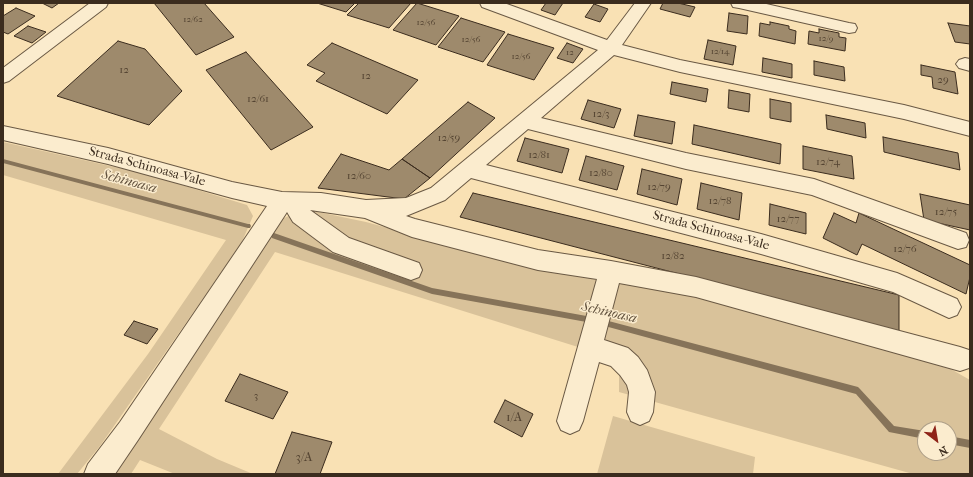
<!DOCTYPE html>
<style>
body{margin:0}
#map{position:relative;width:973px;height:477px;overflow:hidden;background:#f9e1b4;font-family:"IM FELL French Canon",serif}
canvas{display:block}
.frame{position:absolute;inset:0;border:4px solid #3b2c1e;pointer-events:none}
.north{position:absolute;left:917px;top:421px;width:40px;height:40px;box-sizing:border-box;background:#fbecce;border:1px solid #ae9f88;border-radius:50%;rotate:149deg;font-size:11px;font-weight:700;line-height:16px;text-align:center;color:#3b2c1e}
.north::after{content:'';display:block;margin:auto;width:14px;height:18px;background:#8f2418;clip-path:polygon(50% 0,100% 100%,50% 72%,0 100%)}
</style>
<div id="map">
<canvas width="973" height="477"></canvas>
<div class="frame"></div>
<div class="north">N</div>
</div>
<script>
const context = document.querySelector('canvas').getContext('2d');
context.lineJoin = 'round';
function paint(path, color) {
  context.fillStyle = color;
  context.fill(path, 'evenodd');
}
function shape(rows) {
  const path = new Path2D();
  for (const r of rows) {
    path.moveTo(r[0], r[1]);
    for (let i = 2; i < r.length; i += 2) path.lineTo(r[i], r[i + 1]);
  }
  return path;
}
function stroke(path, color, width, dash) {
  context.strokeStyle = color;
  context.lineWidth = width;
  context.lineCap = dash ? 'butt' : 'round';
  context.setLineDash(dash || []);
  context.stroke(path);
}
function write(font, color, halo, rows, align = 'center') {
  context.font = font + ' "IM FELL French Canon",serif';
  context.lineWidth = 3;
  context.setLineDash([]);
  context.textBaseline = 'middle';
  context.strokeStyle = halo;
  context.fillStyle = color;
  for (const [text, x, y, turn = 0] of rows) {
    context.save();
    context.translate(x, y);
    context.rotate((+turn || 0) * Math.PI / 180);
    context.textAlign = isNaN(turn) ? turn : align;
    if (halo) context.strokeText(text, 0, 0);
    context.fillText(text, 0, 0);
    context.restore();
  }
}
const green = shape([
 [3,142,146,174,247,205,253,216,241,244,100,446,77,474,58,474,148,354,226,240,3,175],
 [304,209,366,222,469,250,577,276,686,294,942,364,970,380,970,474,913,474,619,392,619,366,578,347,275,252,159,429,217,459,253,474,175,474,140,460,131,474,111,474,282,219],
 [925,429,949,429,949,453,925,453],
 [613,416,755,457,753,474,597,474]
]);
const stream = shape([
 [3,159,248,224,250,224,251,226,250,228,248,228,3,163,3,159],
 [274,233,432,288,592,317,594,318,595,320,594,322,592,323,432,294,272,238,271,236,272,234,274,233],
 [601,319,858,387,860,389,894,426,925,431,925,439,889,432,856,394,601,325,599,324,598,322,599,320,601,319],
 [949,436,970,440,970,448,949,444,949,436]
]);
const building = shape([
 [42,3,59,3,52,8,42,3],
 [154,3,204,3,234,37,196,55,154,3],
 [317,3,355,3,346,12,317,3],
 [359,3,411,3,389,28,347,15,359,3],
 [417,3,459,16,436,45,393,30,417,3],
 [546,3,563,3,555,15,541,10,546,3],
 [663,3,678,3,695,7,690,17,660,9,663,3],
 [594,4,608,9,600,22,585,17,594,4],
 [16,8,35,16,8,34,3,32,3,16,16,8],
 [729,13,748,16,747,34,727,31,729,13],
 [461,18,505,32,483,62,438,47,461,18],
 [770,22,789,26,789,29,796,31,795,44,759,36,760,23,770,25,770,22],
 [948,23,970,26,970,44,955,42,948,23],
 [28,26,46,32,32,43,14,36,28,26],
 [819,29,839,33,839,37,846,38,845,51,808,44,809,31,819,33,819,29],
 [508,34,554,48,534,80,487,65,508,34],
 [708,40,736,46,733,65,704,59,708,40],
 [118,41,145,49,182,91,149,125,57,96,118,41],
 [332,43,418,80,387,114,316,81,325,73,307,65,332,43],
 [567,43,583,49,573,63,557,58,567,43],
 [246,52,313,127,271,150,206,70,246,52],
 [763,58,792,64,792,78,762,72,763,58],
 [814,61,844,67,845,81,814,75,814,61],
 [921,65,955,72,958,94,933,88,932,77,921,75,921,65],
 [672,82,708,89,706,102,670,94,672,82],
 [729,90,750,94,749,112,728,108,729,90],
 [770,99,791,103,791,122,770,118,770,99],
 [588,100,621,109,614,128,581,119,588,100],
 [468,102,495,118,430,178,402,159,468,102],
 [638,115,675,122,672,144,634,136,638,115],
 [826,115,865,123,866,138,827,129,826,115],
 [694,125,781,144,780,164,692,144,694,125],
 [883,137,958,153,960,170,884,152,883,137],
 [525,138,569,149,562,173,517,161,525,138],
 [803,146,852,156,854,179,803,169,803,146],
 [341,154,389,170,402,159,430,178,404,199,318,188,341,154],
 [586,156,624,166,617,190,579,180,586,156],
 [642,169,682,179,677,205,637,194,642,169],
 [701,183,742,193,739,220,697,209,701,183],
 [473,193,899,295,899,331,460,217,473,193],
 [920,194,970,205,970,230,924,220,920,194],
 [770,204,806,213,806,234,769,225,770,204],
 [834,213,856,223,859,213,970,265,970,277,966,294,862,244,857,255,823,238,834,213],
 [134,321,158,329,147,344,124,335,134,321],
 [240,374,288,392,273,419,225,401,240,374],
 [505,400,533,414,522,437,494,422,505,400],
 [292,432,332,442,320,474,275,474,292,432]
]);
const minor = shape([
 [90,3,108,3,106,7,9,81,3,83,3,68,90,3],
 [480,3,504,3,607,40,635,3,651,3,622,45,680,60,904,105,970,122,970,136,904,119,680,72,614,55,541,118,686,153,814,179,966,233,969,240,966,247,958,249,812,195,686,169,528,129,486,165,761,234,897,273,957,299,961,307,957,315,949,318,893,292,761,254,471,178,445,200,406,216,415,219,538,250,611,261,696,277,960,347,969,350,969,368,960,371,696,297,619,283,604,340,628,348,638,357,647,370,655,392,653,412,649,421,640,425,631,421,627,412,629,392,627,385,620,375,611,366,599,362,583,421,579,430,570,434,561,430,557,421,597,279,538,270,412,237,365,218,310,210,349,238,419,263,422,270,419,277,411,280,333,252,293,222,287,212,138,440,115,474,84,474,88,464,120,422,267,206,232,198,108,164,3,140,3,126,108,148,232,182,282,192,321,193,366,200,406,198,431,188,598,50,482,7,480,3],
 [731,3,762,3,849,23,855,24,857,28,855,32,849,33,739,8,733,7,731,3],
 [965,58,970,59,970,71,959,68,956,64,959,60,965,58]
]);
const farNumbernames = [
 ["12/62",193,20],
 ["12/56",426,23],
 ["12/9",826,39],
 ["12/56",471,40],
 ["12/14",720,52],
 ["12",570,53],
 ["12/56",521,57]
];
const numberNames = [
 ["12",124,70],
 ["12",366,76],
 ["29",943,80],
 ["12/61",258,99],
 ["12/3",601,114],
 ["12/59",449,138],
 ["12/81",539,155],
 ["12/74",828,162],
 ["12/80",601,173],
 ["12/60",359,176],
 ["12/79",659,187],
 ["12/78",720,201],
 ["12/75",946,212],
 ["12/77",788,219],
 ["12/76",905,249],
 ["12/82",673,256],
 ["3",256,396]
];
const streetNames = [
 ["Strada Schinoasa-Vale",147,167,15],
 ["Strada Schinoasa-Vale",711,231,15]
];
const nearNumbernames = [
 ["1/A",514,418],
 ["3/A",304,458]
];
const waterNames = [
 ["Schinoasa",129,182,15],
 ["Schinoasa",609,313,13]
];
paint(green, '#d9c29a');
paint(stream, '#867359');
paint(building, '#9e8a6c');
stroke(building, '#3b2c1e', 1);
stroke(minor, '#6a5944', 2);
paint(minor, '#fbecce');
write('9px', '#544432', null, farNumbernames);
write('11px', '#544432', null, numberNames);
write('13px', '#3b2c1e', '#fbecce', streetNames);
write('13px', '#544432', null, nearNumbernames);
write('italic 14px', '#60503c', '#fbecce', waterNames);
</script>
